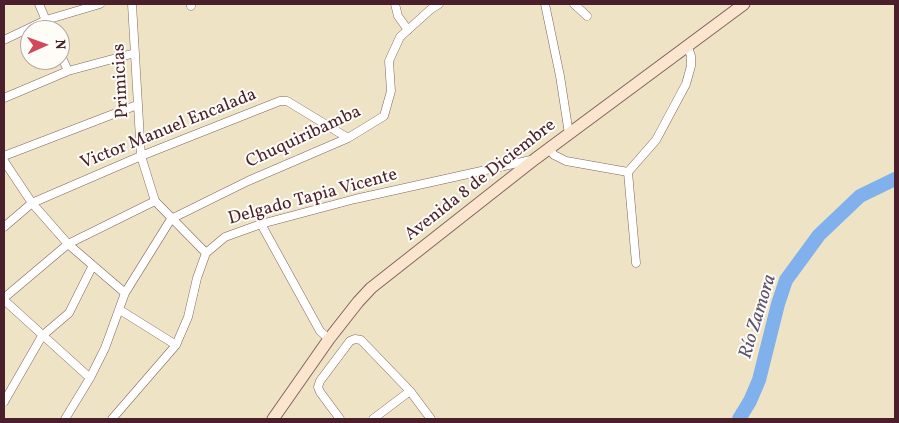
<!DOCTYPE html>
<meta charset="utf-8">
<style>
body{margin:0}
#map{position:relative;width:899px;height:423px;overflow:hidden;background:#eee4c5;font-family:Vollkorn,serif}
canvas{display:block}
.frame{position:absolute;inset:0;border:5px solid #4a1f2b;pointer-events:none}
.north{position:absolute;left:20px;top:20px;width:50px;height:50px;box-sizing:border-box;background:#fdfcf7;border:1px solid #b5a4a5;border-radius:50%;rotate:88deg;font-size:14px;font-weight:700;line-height:20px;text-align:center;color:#4a1f2b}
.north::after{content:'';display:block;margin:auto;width:18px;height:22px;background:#d1495b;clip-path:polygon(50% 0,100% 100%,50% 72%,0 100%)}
</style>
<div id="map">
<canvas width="899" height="423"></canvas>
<div class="frame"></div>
<div class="north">N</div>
</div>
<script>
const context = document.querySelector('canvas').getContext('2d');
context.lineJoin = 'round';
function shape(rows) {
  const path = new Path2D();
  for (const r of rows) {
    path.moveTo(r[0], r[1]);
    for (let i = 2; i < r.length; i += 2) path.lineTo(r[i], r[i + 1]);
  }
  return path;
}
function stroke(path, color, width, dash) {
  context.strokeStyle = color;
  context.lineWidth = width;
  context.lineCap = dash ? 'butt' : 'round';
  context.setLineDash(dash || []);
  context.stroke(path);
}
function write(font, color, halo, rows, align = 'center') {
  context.font = font + ' Vollkorn,serif';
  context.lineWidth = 4;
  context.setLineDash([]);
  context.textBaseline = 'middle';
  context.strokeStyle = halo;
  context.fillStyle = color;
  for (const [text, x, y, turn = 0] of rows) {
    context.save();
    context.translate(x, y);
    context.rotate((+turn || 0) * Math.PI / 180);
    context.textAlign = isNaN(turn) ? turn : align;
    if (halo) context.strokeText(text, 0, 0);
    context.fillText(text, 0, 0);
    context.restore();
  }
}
const river = shape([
 [739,419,750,401,759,380,778,304,786,280,819,235,860,196,895,179]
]);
const minor = shape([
 [39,4,50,30],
 [132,4,141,156,155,201,206,253],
 [191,4,191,6],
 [395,4,398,16,408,30],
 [545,4,560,76,569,134],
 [574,4,587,16],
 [4,40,46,20,100,4],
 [60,53,68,71],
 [4,98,68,71,135,53],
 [549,149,554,155,566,161,628,172],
 [4,156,137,105],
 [4,161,32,203,68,244,125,293],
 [171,219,248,181,348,138,384,116,391,91,389,61,400,37,431,9,439,4],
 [261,224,320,331,329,339],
 [4,227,32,203,141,156,280,101,287,101,348,138],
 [636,263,628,172,656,140,686,84,691,66,691,56,688,47],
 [4,298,68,244,155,201],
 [4,300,90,378],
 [120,310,176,345],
 [4,402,42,336,69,313,92,267],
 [65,419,90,378,105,348,125,293,171,219],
 [112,419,176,345,188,317,197,278,206,253,225,237,261,224,355,199,531,160],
 [340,419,320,392,318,387,320,381,350,341,355,339,361,340,410,391,431,419],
 [373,419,410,391]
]);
const secondary = shape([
 [273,419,329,339,358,302,371,288,535,159,744,4]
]);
const streetNames = [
 ["Primicias",122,81,-93],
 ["Victor Manuel Encalada",169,130,-22],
 ["Chuquiribamba",304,138,-25],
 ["Avenida 8 de Diciembre",481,181,-38],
 ["Delgado Tapia Vicente",313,198,-15]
];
const waterNames = [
 ["Río Zamora",759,317,-73]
];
stroke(river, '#81b1ec', 14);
stroke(minor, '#836461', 9);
stroke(secondary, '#836461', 13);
stroke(minor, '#fff', 8);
stroke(secondary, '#fbe5cf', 11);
write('18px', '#4a1f2b', '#fdfcf7', streetNames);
write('italic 19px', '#5d526f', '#fdfcf7', waterNames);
</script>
